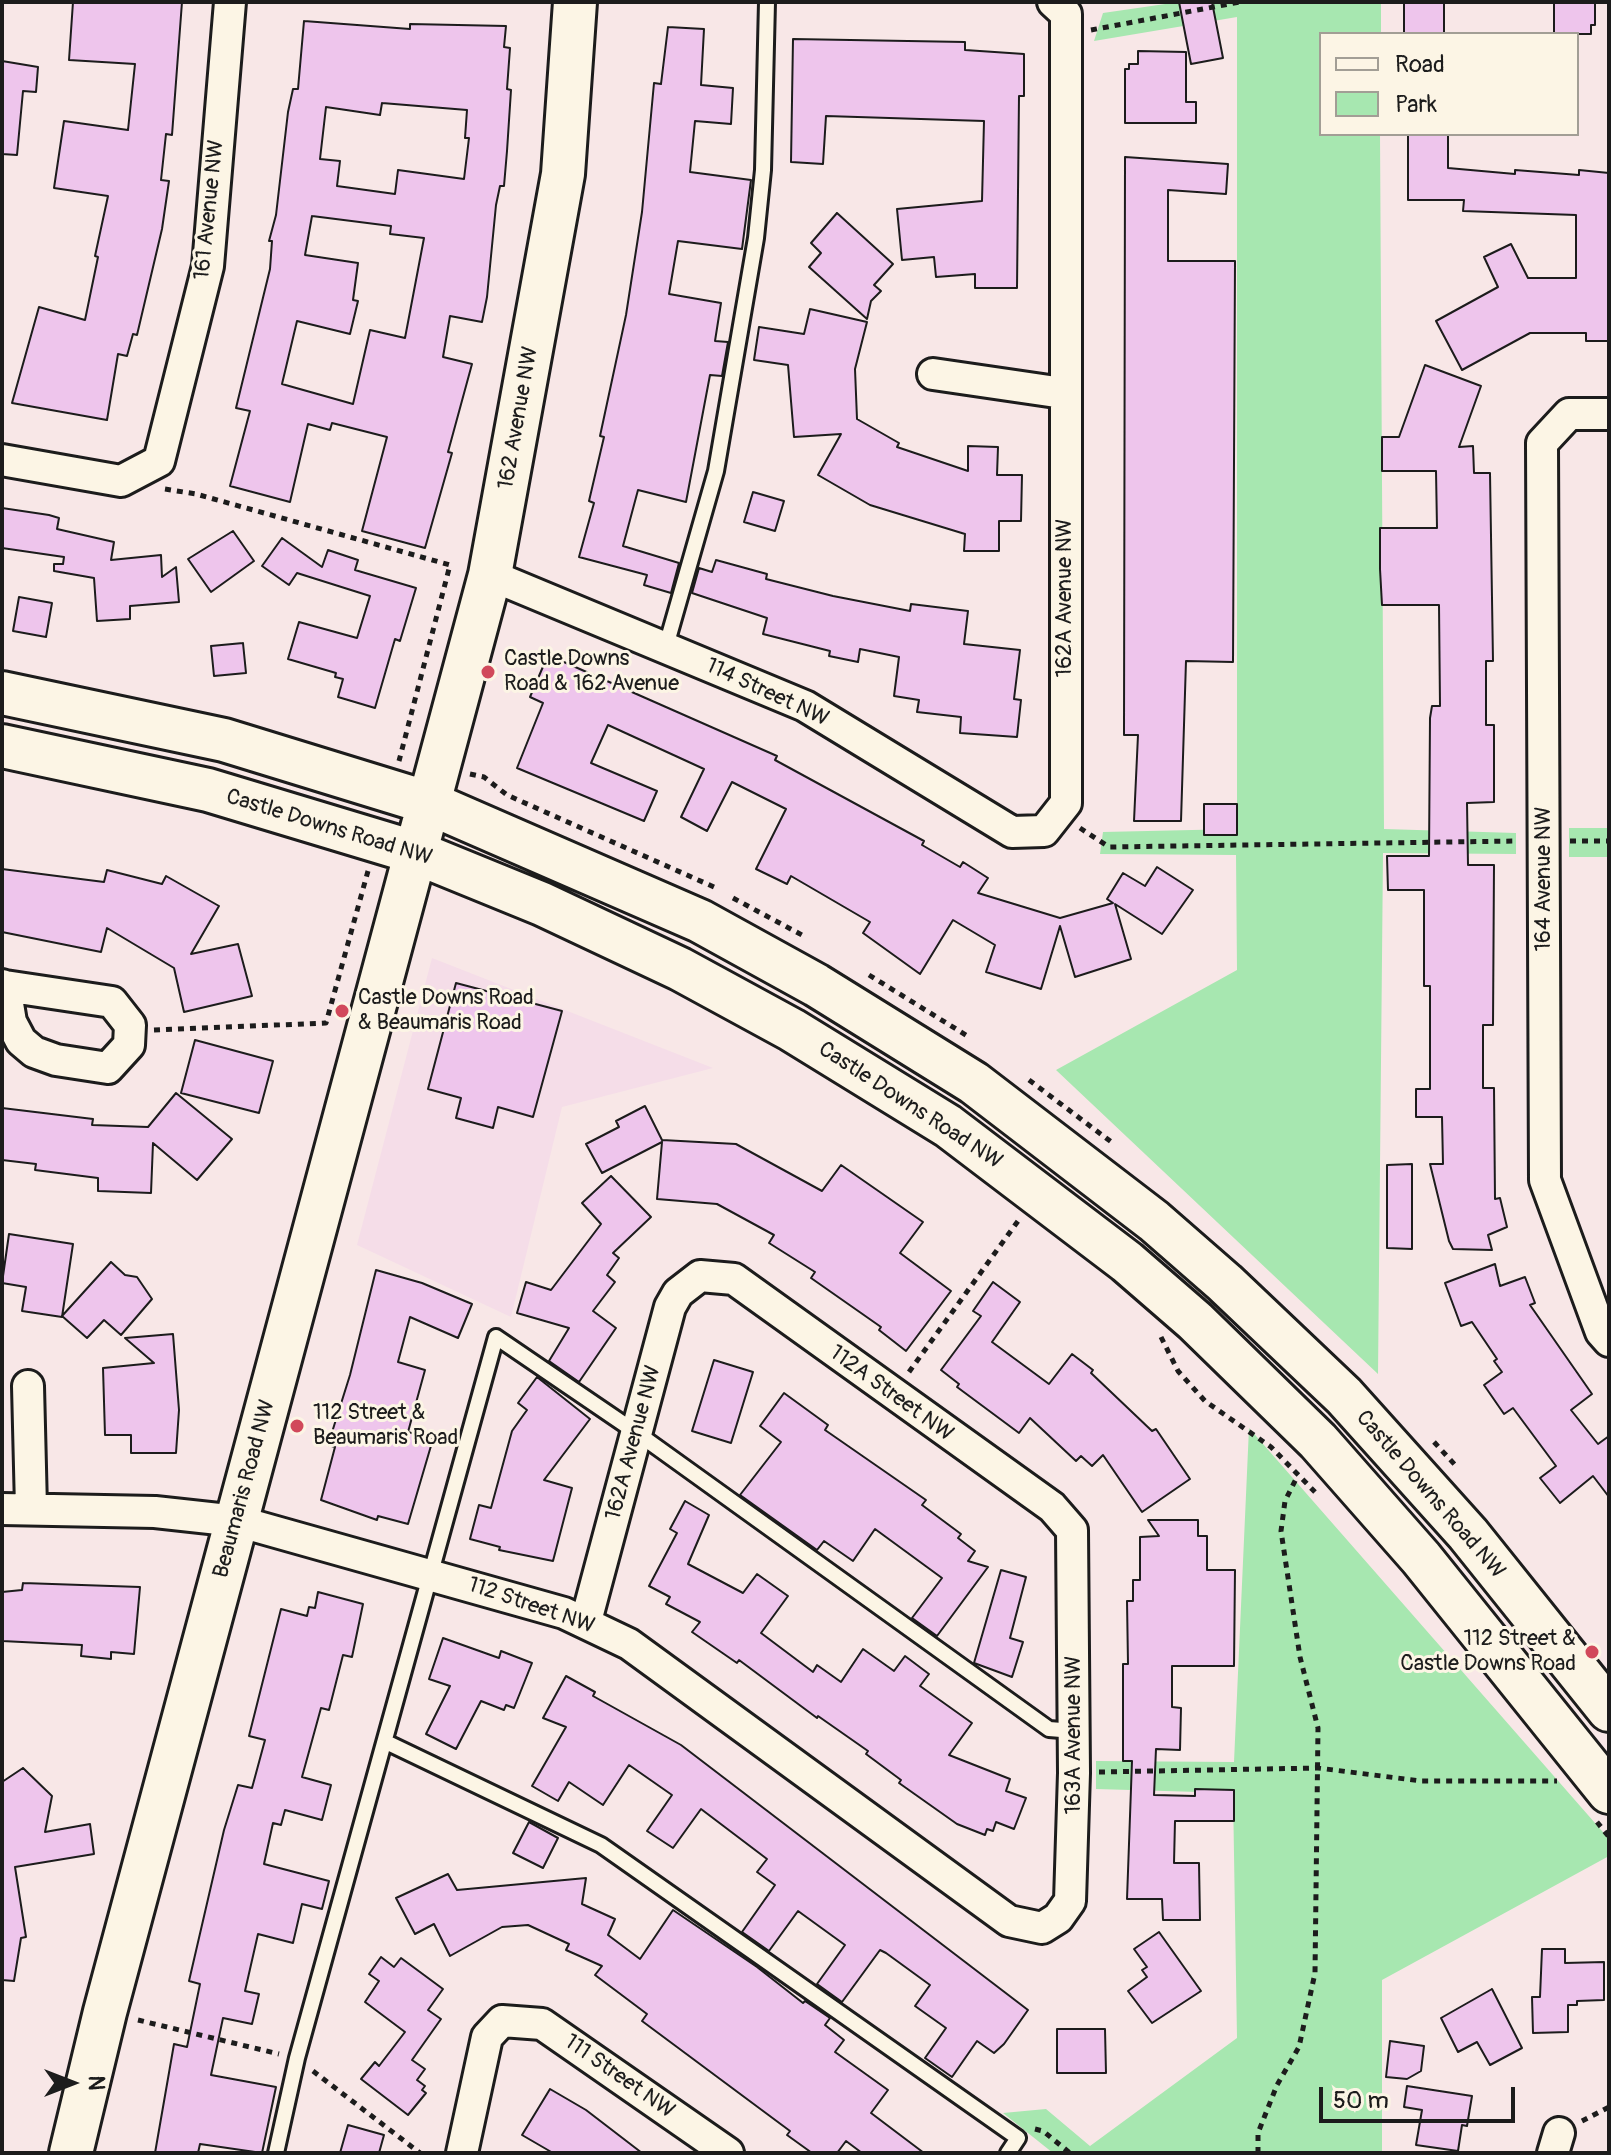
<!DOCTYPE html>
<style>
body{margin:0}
#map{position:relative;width:1611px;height:2155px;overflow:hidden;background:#f8e7e7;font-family:Pangolin,sans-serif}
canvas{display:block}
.frame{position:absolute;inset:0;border:4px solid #1c1c1c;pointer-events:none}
.legend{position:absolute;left:1319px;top:32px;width:260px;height:104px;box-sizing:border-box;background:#fcf5e5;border:2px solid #a29e95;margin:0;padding:10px 14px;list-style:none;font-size:24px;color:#1c1c1c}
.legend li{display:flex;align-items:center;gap:16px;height:40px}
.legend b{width:40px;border:2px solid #a29e95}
.north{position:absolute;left:32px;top:2043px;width:80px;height:80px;-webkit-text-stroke:6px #fcf5e5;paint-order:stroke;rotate:90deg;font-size:22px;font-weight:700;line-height:32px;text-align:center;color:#1c1c1c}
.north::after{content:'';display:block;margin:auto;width:28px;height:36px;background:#1c1c1c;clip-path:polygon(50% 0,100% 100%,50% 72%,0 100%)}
.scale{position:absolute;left:1319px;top:2087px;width:196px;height:36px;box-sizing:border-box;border:4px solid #1c1c1c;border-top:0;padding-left:10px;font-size:24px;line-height:28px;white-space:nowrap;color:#1c1c1c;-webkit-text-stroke:6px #fcf5e5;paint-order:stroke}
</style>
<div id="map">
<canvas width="1611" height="2155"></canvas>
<div class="frame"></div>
<ul class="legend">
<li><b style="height:10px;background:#fcf5e5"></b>Road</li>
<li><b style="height:22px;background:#a7e7b0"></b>Park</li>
</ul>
<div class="north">N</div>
<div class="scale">50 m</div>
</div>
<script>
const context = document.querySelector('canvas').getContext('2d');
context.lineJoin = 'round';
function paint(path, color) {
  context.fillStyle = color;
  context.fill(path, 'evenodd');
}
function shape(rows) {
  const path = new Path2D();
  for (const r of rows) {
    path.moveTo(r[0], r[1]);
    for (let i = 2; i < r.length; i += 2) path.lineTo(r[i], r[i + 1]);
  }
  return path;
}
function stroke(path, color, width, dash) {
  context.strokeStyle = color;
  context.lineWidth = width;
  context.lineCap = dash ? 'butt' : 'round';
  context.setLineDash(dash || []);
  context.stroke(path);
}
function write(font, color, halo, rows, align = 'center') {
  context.font = font + ' Pangolin,sans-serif';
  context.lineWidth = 6;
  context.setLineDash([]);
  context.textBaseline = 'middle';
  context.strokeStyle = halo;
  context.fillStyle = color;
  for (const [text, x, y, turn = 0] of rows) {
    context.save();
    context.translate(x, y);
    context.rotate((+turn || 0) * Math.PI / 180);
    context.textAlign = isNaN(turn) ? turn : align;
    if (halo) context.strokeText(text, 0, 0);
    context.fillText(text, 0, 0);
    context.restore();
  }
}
const built = shape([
 [432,958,713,1068,562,1107,511,1317,357,1245]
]);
const green = shape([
 [1179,2,1381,2,1381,34,1321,34,1321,134,1380,134,1384,829,1516,833,1516,854,1383,853,1378,1374,1056,1070,1237,970,1236,855,1100,854,1103,832,1237,829,1237,17,1094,41,1103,13],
 [1569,828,1609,828,1609,857,1569,857],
 [1249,1428,1609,1839,1609,1856,1382,1980,1382,2153,1053,2153,1003,2113,1046,2109,1090,2146,1237,2038,1233,1793,1096,1789,1096,1761,1234,1762]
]);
const building = shape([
 [73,2,182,2,172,135,166,134,161,180,169,181,162,229,137,335,133,334,127,356,118,354,107,420,12,403,39,307,85,320,98,257,95,256,108,196,54,188,64,121,128,130,135,64,69,60,73,2],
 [1179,2,1212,2,1223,58,1191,64,1179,2],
 [1404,2,1444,2,1444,34,1404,34,1404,2],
 [1554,2,1595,2,1595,25,1591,25,1591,34,1554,34,1554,2],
 [304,21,410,29,410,24,506,26,504,47,510,48,507,89,511,90,507,151,504,186,500,186,496,205,487,297,482,322,450,316,443,357,472,364,448,452,452,453,425,548,362,531,387,437,332,423,330,430,308,424,290,502,230,486,250,411,236,408,270,269,272,241,269,241,276,215,288,112,293,89,298,89,304,21],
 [382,103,467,110,465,138,469,138,464,179,398,170,395,194,337,186,340,161,320,159,326,107,380,115,382,103],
 [312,216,391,226,390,234,424,238,405,338,370,330,353,404,282,384,297,321,350,334,358,301,353,300,358,263,305,255,312,216],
 [668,27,704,29,701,85,733,88,731,124,695,121,690,172,751,180,742,249,678,241,669,294,721,303,715,341,728,342,722,376,710,375,686,502,638,490,623,546,679,563,671,593,644,585,647,575,579,557,594,503,589,501,604,437,600,436,626,315,642,212,654,83,661,84,668,27],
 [793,39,965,42,965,50,1024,54,1024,96,1019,96,1017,288,975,288,975,274,936,277,934,257,902,260,897,209,982,201,984,121,826,116,823,164,791,162,793,39],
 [1138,51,1186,52,1186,102,1196,102,1196,123,1125,123,1125,69,1129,69,1129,64,1138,64,1138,51],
 [2,61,38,67,36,92,23,91,17,155,2,154,2,61],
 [1408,134,1448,134,1448,168,1515,174,1515,170,1579,175,1579,170,1609,173,1609,341,1586,341,1586,333,1530,333,1462,370,1436,321,1498,287,1484,257,1511,244,1528,278,1576,278,1576,215,1463,211,1464,200,1408,200,1408,134],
 [1125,157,1228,164,1226,194,1168,190,1168,261,1235,261,1233,662,1186,661,1181,821,1134,821,1138,735,1124,735,1125,157],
 [837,213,893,264,874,285,881,291,871,301,867,319,809,267,821,253,811,243,837,213],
 [810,309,867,322,855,369,857,419,899,443,897,447,968,471,968,446,998,447,997,475,1022,475,1021,521,999,521,999,551,964,551,965,534,870,505,818,475,841,434,794,437,788,365,754,360,759,327,804,334,810,309],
 [1425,365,1481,386,1459,447,1473,446,1474,473,1490,473,1493,661,1486,661,1486,725,1494,725,1494,802,1467,803,1468,865,1494,865,1493,1025,1483,1025,1483,1088,1494,1088,1495,1199,1500,1198,1507,1227,1488,1235,1492,1250,1453,1249,1449,1241,1430,1164,1443,1164,1442,1117,1416,1117,1416,1089,1430,1089,1430,986,1424,986,1424,890,1388,890,1387,856,1429,856,1430,718,1432,706,1440,706,1439,605,1382,605,1380,569,1380,528,1437,528,1436,471,1382,471,1382,437,1399,437,1425,365],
 [753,492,784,501,775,531,744,522,753,492],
 [2,508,49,515,59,518,57,529,114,542,111,560,161,555,162,577,176,567,179,602,130,606,130,619,97,621,94,578,54,571,54,564,63,564,64,557,2,548,2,508],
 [233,531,254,561,211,592,188,559,233,531],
 [282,538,322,567,328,550,358,560,355,570,416,588,400,641,395,639,375,708,338,697,343,679,335,677,336,673,288,659,299,622,357,638,370,596,297,573,289,585,262,566,282,538],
 [716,560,767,574,766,579,833,596,910,611,911,604,968,611,964,644,1020,650,1014,699,1021,700,1017,737,960,733,961,717,917,712,919,700,894,696,899,657,860,649,858,662,829,656,830,651,763,634,767,618,692,593,699,568,712,572,716,560],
 [19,597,52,603,46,637,13,631,19,597],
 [243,643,246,673,214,676,211,646,243,643],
 [548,655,777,756,775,760,924,841,922,845,960,867,963,862,988,878,978,893,1060,918,1113,903,1107,899,1123,873,1145,886,1157,867,1193,890,1162,934,1115,904,1131,959,1075,977,1060,926,1041,989,986,972,995,945,953,920,920,974,863,933,870,922,791,876,787,884,756,869,786,809,732,782,707,831,681,817,704,769,608,725,591,763,657,791,644,821,517,768,543,703,530,697,548,655],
 [1204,804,1237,804,1237,835,1204,835,1204,804],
 [2,869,104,882,107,870,162,884,166,876,219,906,191,954,238,944,252,996,184,1012,174,968,107,928,101,952,2,932,2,869],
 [456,983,562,1011,533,1117,498,1107,493,1128,456,1118,461,1098,428,1089,456,983],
 [195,1040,273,1061,259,1113,181,1093,195,1040],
 [176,1093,232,1139,197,1180,153,1143,151,1193,98,1191,98,1178,35,1170,36,1164,2,1160,2,1108,93,1119,92,1125,148,1127,176,1093],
 [645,1106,662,1140,736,1144,822,1191,841,1165,923,1222,900,1253,951,1291,906,1351,879,1330,881,1327,811,1278,815,1272,769,1243,774,1235,717,1204,657,1199,662,1142,602,1173,586,1144,619,1127,616,1121,645,1106],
 [1412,1164,1412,1249,1387,1248,1387,1165,1412,1164],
 [611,1176,651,1217,613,1253,619,1258,607,1275,615,1282,593,1311,616,1328,579,1382,549,1361,569,1328,517,1313,526,1282,551,1290,601,1224,582,1203,611,1176],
 [9,1234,73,1244,62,1317,22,1311,26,1287,2,1283,9,1234],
 [111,1262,125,1275,137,1277,152,1299,121,1335,104,1320,87,1338,62,1316,111,1262],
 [1495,1264,1500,1286,1525,1277,1535,1303,1530,1305,1592,1394,1571,1410,1598,1444,1609,1436,1609,1497,1593,1476,1560,1503,1540,1478,1556,1466,1513,1408,1504,1414,1484,1385,1502,1372,1494,1361,1497,1359,1472,1322,1461,1326,1445,1283,1495,1264],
 [376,1270,422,1283,472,1304,458,1338,410,1317,398,1362,425,1370,408,1432,433,1439,408,1524,378,1516,377,1520,321,1500,335,1447,328,1445,350,1375,376,1270],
 [993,1282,1020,1302,992,1342,1049,1384,1072,1354,1093,1370,1091,1373,1152,1431,1156,1429,1190,1479,1142,1512,1103,1455,1092,1466,1081,1456,1076,1461,1030,1418,1019,1433,957,1387,959,1384,941,1370,981,1316,973,1311,993,1282],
 [173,1334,179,1410,176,1453,131,1453,131,1435,105,1435,103,1368,154,1363,125,1338,173,1334],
 [714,1360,753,1372,731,1443,692,1431,714,1360],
 [537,1377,590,1419,544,1480,572,1488,553,1561,499,1550,500,1547,470,1539,479,1505,491,1508,512,1431,527,1410,518,1403,537,1377],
 [784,1393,828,1425,825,1430,926,1500,922,1505,961,1534,958,1538,975,1551,968,1561,988,1567,937,1636,912,1618,942,1578,875,1529,853,1561,824,1541,817,1550,740,1495,781,1442,760,1426,784,1393],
 [685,1501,709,1515,688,1564,743,1593,757,1574,788,1596,761,1633,813,1672,817,1665,841,1682,863,1649,894,1671,905,1656,929,1674,920,1686,972,1723,949,1755,1010,1779,1006,1791,1026,1798,1014,1829,996,1822,993,1831,987,1829,985,1835,957,1824,899,1783,901,1780,866,1754,868,1751,818,1716,817,1718,739,1660,737,1663,692,1632,700,1622,666,1604,670,1597,649,1586,677,1533,670,1529,685,1501],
 [1148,1520,1198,1520,1198,1536,1207,1536,1207,1570,1235,1570,1234,1666,1172,1666,1172,1707,1181,1708,1180,1750,1156,1749,1154,1795,1195,1796,1195,1789,1234,1790,1234,1821,1175,1821,1174,1863,1199,1863,1200,1920,1163,1920,1162,1899,1127,1899,1132,1761,1123,1761,1123,1664,1128,1664,1127,1601,1133,1601,1133,1580,1140,1580,1140,1537,1159,1536,1148,1520],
 [1001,1570,1026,1577,1010,1638,1023,1642,1012,1677,974,1663,1001,1570],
 [23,1583,140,1587,134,1654,111,1652,111,1659,81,1656,82,1645,2,1641,2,1592,22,1590,23,1583],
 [318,1592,363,1604,352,1657,343,1655,329,1710,321,1708,302,1777,331,1785,322,1820,285,1810,281,1825,273,1823,264,1864,329,1881,322,1909,302,1904,293,1943,258,1934,245,1991,259,1994,252,2024,223,2018,211,2075,276,2087,262,2153,200,2144,198,2153,155,2153,174,2044,187,2047,200,1984,189,1981,224,1830,238,1785,252,1788,265,1740,249,1736,281,1609,307,1616,309,1607,315,1608,318,1592],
 [443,1638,499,1658,501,1651,532,1663,514,1708,506,1705,504,1710,481,1701,456,1749,426,1734,450,1686,429,1679,443,1638],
 [566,1676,595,1692,593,1696,681,1745,1028,2010,1004,2044,994,2053,977,2041,952,2077,925,2058,946,2028,915,2006,930,1985,886,1953,880,1950,842,2002,817,1984,845,1945,798,1911,769,1951,742,1932,775,1885,757,1872,767,1859,701,1809,673,1848,647,1831,672,1795,629,1765,603,1805,569,1782,558,1801,532,1786,566,1727,543,1718,566,1676],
 [23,1768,52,1796,45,1832,90,1824,94,1854,15,1867,26,1937,21,1938,14,1981,2,1980,2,1782,23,1768],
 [529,1822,558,1838,543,1868,513,1853,529,1822],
 [448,1874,457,1890,586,1878,582,1904,615,1919,608,1935,640,1959,673,1910,757,1967,803,2003,805,2001,830,2018,825,2025,844,2040,835,2052,888,2090,871,2113,924,2153,862,2153,846,2141,837,2153,812,2153,787,2135,790,2131,642,2021,647,2014,595,1975,602,1966,566,1950,569,1944,528,1925,502,1927,450,1956,434,1924,415,1934,396,1898,448,1874],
 [1159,1932,1201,1991,1152,2023,1128,1991,1147,1977,1142,1970,1147,1967,1134,1949,1159,1932],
 [1542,1949,1565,1949,1565,1963,1604,1962,1604,2000,1577,2001,1577,2005,1568,2005,1568,2032,1533,2033,1532,1997,1540,1997,1542,1949],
 [381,1957,394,1967,401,1958,443,1989,428,2010,441,2019,412,2060,425,2069,417,2080,425,2086,422,2090,426,2093,408,2115,361,2079,375,2062,379,2066,405,2032,365,2002,379,1981,369,1974,381,1957],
 [1492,1989,1522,2048,1490,2065,1477,2042,1458,2052,1441,2018,1492,1989],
 [1057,2029,1105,2029,1106,2073,1057,2073,1057,2029],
 [1390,2041,1424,2046,1421,2071,1407,2079,1386,2077,1390,2041],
 [1407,2086,1472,2096,1467,2126,1462,2125,1458,2151,1416,2145,1422,2110,1404,2107,1407,2086],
 [550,2089,586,2110,642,2153,553,2153,522,2135,550,2089],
 [348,2125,384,2135,379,2153,340,2153,348,2125]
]);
const path = shape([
 [1091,30,1240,2],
 [165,489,196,494,450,565,399,761],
 [470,774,484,777,507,795,714,887],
 [1080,828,1109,847,1516,841],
 [1570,841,1609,841],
 [733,898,802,935],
 [869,975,969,1037],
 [154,1030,326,1023,368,871],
 [1029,1080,1114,1144],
 [1161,1337,1178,1371,1205,1401,1271,1447,1315,1492],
 [909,1372,1018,1221],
 [1434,1442,1457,1467],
 [1099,1772,1318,1768,1421,1781,1557,1781],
 [1597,1822,1609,1837],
 [138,2020,279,2054],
 [313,2071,420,2153],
 [1582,2121,1609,2107],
 [1035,2129,1043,2131,1070,2153],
 [1258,2153,1258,2133,1277,2085,1299,2047,1315,1973,1318,1728,1300,1657,1281,1531,1285,1501,1297,1477]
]);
const lane = shape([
 [666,646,716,471,756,238,763,170,767,2],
 [386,1742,601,1845,1018,2138,1008,2153],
 [276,2153,297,2058,496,1337,637,1433,1049,1729,1074,1731]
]);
const street = shape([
 [933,374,1063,393],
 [1609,414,1569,414,1542,443,1545,1180,1601,1332,1609,1341],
 [2,460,121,481,159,461,208,266,230,2],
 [490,575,805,706,1012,832,1044,831,1066,803,1066,14,1053,2],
 [2,985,5,986,112,1002,130,1025,129,1045,108,1068,56,1060,34,1052,21,1041,11,1022,5,986],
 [28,1386,31,1508],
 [2,1509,155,1512,237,1521,564,1613,629,1644,1009,1921,1042,1928,1058,1918,1070,1901,1074,1773,1072,1530,1052,1507,734,1279,700,1276,678,1293,670,1307,586,1621],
 [462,2153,487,2037,502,2021,542,2024,728,2153],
 [1553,2153,1559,2133]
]);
const secondary = shape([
 [2,693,224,740,429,803,700,921,816,985,974,1083,1154,1221,1225,1283,1344,1396,1468,1534,1609,1710],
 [2,746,208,790,417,853,542,904,680,969,792,1030,948,1126,1127,1262,1195,1321,1318,1441,1421,1558,1609,1792],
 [71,2153,105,2012,490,575,563,174,575,2]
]);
const markers = [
 [488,672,8,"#d1495b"],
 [342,1011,8,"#d1495b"],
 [297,1426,8,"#d1495b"],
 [1592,1652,8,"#d1495b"]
];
const streetNames = [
 ["161 Avenue NW",210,210,-84],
 ["162 Avenue NW",519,418,-80],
 ["162A Avenue NW",1065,598,-90],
 ["114 Street NW",767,693,25],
 ["Castle Downs Road NW",329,828,17],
 ["164 Avenue NW",1544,879,-90],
 ["Castle Downs Road NW",910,1106,33],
 ["112A Street NW",891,1394,36],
 ["162A Avenue NW",634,1443,-75],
 ["Beaumaris Road NW",245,1489,-75],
 ["Castle Downs Road NW",1430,1495,49],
 ["112 Street NW",531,1606,19],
 ["163A Avenue NW",1074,1735,-90],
 ["111 Street NW",619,2077,35]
];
const poiNames = [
 ["Castle Downs",504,659],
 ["Road & 162 Avenue",504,684],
 ["Castle Downs Road",358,998],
 ["& Beaumaris Road",358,1023],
 ["112 Street &",313,1413],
 ["Beaumaris Road",313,1438],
 ["112 Street &",1576,1639,"right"],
 ["Castle Downs Road",1576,1664,"right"]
];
paint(built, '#f5dde8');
paint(green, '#a7e7b0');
paint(building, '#eec5ec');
stroke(building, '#1c1c1c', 2);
stroke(lane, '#1c1c1c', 20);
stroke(street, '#1c1c1c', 36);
stroke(secondary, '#1c1c1c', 48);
stroke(path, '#1c1c1c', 5, [6, 6]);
stroke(lane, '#fcf5e5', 14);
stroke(street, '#fcf5e5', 30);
stroke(secondary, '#fcf5e5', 42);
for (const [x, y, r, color] of markers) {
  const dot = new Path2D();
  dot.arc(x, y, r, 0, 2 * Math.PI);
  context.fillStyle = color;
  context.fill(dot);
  stroke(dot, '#fcf5e5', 3);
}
write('22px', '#1c1c1c', '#fcf5e5', streetNames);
write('22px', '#1c1c1c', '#fcf5e5', poiNames, 'left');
</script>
